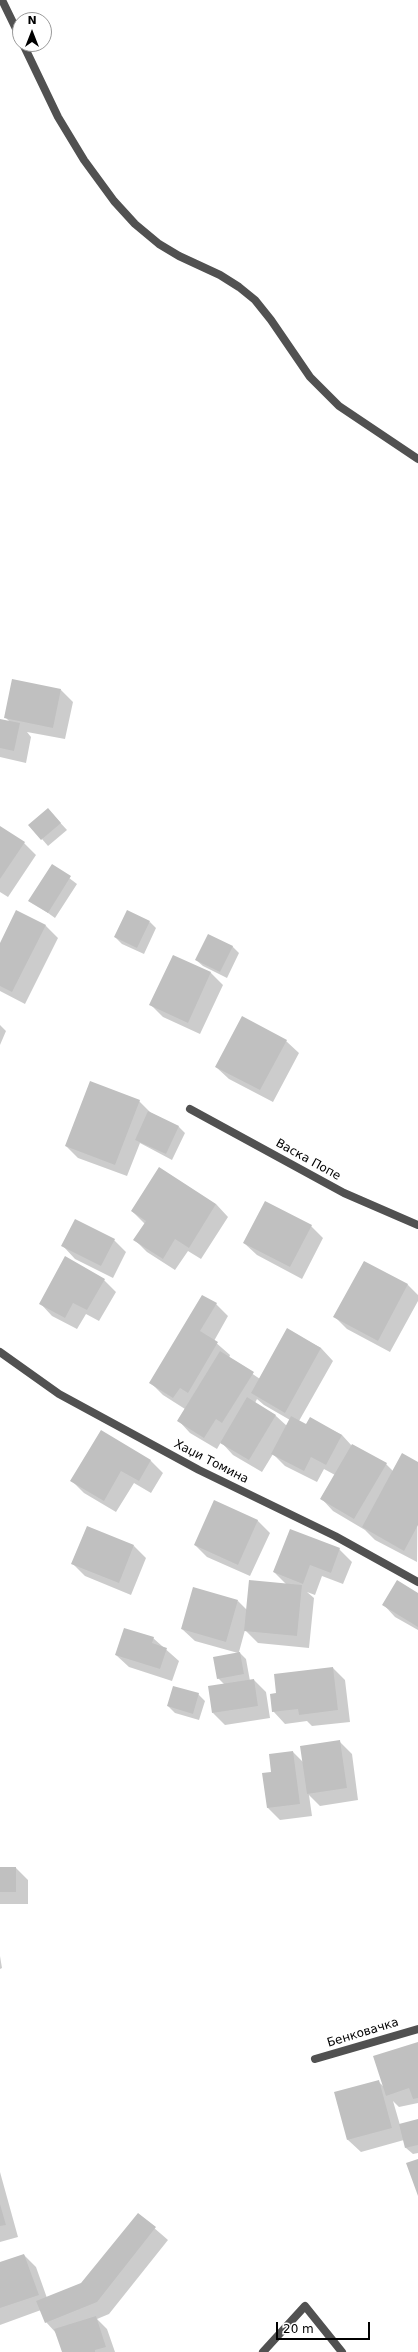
<!DOCTYPE html>
<meta charset="utf-8">
<style>
body{margin:0}
#map{position:relative;width:418px;height:2352px;overflow:hidden;background:#fff;font-family:"DejaVu Sans",sans-serif}
canvas{display:block}
.north{position:absolute;left:12px;top:12px;width:40px;height:40px;box-sizing:border-box;background:#fff;border:1px solid #999;border-radius:50%;rotate:0deg;font-size:11px;font-weight:700;line-height:16px;text-align:center;color:#000}
.north::after{content:'';display:block;margin:auto;width:14px;height:18px;background:#000;clip-path:polygon(50% 0,100% 100%,50% 72%,0 100%)}
.scale{position:absolute;left:276px;top:2322px;width:94px;height:18px;box-sizing:border-box;border:2px solid #000;border-top:0;padding-left:5px;font-size:12px;line-height:14px;white-space:nowrap;color:#000;-webkit-text-stroke:3px #fff;paint-order:stroke}
</style>
<div id="map">
<canvas width="418" height="2352"></canvas>
<div class="north">N</div>
<div class="scale">20 m</div>
</div>
<script>
const context = document.querySelector('canvas').getContext('2d');
context.lineJoin = 'round';
function paint(path, color) {
  context.fillStyle = color;
  context.fill(path, 'evenodd');
}
function shape(rows) {
  const path = new Path2D();
  for (const r of rows) {
    path.moveTo(r[0], r[1]);
    for (let i = 2; i < r.length; i += 2) path.lineTo(r[i], r[i + 1]);
  }
  return path;
}
function stroke(path, color, width, dash) {
  context.strokeStyle = color;
  context.lineWidth = width;
  context.lineCap = dash ? 'butt' : 'round';
  context.setLineDash(dash || []);
  context.stroke(path);
}
function write(font, color, halo, rows, align = 'center') {
  context.font = font + ' "DejaVu Sans",sans-serif';
  context.lineWidth = 3.5;
  context.setLineDash([]);
  context.textBaseline = 'middle';
  context.strokeStyle = halo;
  context.fillStyle = color;
  for (const [text, x, y, turn = 0] of rows) {
    context.save();
    context.translate(x, y);
    context.rotate((+turn || 0) * Math.PI / 180);
    context.textAlign = isNaN(turn) ? turn : align;
    if (halo) context.strokeText(text, 0, 0);
    context.fillText(text, 0, 0);
    context.restore();
  }
}
const shadow = shape([
 [61,690,73,702,65,739,27,732,31,737,26,763,0,757,0,720,10,722,6,718],
 [54,816,67,830,48,846,42,839],
 [0,827,24,843,36,855,8,897,0,892],
 [52,865,77,884,55,918,30,900],
 [17,912,46,926,58,938,25,1004,0,991,0,945],
 [150,922,156,928,144,954,122,944,115,937],
 [232,946,239,953,227,978,203,966,196,960],
 [173,956,211,973,223,985,200,1034,163,1017,151,1005],
 [0,1025,6,1031,0,1045],
 [286,1041,299,1053,273,1102,229,1079,216,1067],
 [139,1101,151,1113,179,1127,185,1133,172,1160,140,1143,127,1176,78,1158,66,1146],
 [216,1204,228,1217,201,1259,188,1251,175,1270,147,1252,135,1240,145,1224,132,1211],
 [311,1226,323,1238,302,1279,257,1255,244,1243],
 [114,1240,126,1252,113,1278,75,1259,63,1246],
 [364,1262,408,1285,418,1295,418,1301,390,1352,347,1329,335,1317],
 [104,1280,116,1292,99,1321,86,1314,77,1329,52,1316,40,1303],
 [216,1304,228,1316,214,1341,230,1355,229,1358,260,1379,287,1330,321,1348,333,1361,299,1421,307,1426,310,1419,342,1435,352,1446,386,1464,393,1471,418,1463,417,1562,375,1540,365,1530,333,1511,321,1498,335,1475,324,1469,317,1482,285,1466,273,1454,262,1472,233,1455,221,1442,217,1449,190,1433,178,1420,185,1409,163,1395,151,1383],
 [257,1399,264,1405,290,1420,287,1426,276,1416,255,1403],
 [101,1431,151,1461,163,1473,151,1493,134,1483,116,1512,84,1493,72,1481],
 [257,1520,270,1533,250,1576,207,1557,195,1545],
 [134,1546,146,1558,131,1595,85,1576,73,1564],
 [339,1549,352,1562,343,1584,322,1576,315,1595,307,1592,314,1598,309,1648,258,1643,245,1630,239,1652,246,1659,250,1681,254,1680,266,1692,270,1718,225,1725,213,1713,224,1684,218,1678,238,1653,195,1641,182,1629,238,1601,247,1610,287,1585,274,1572],
 [418,1594,418,1630,395,1617,383,1604],
 [153,1638,179,1661,172,1681,129,1667,116,1655],
 [333,1668,345,1680,350,1722,312,1726,307,1721,285,1724,273,1711,278,1693],
 [198,1694,205,1701,199,1720,175,1713,168,1706],
 [339,1741,352,1754,358,1800,320,1806,309,1795,312,1816,280,1820,268,1808,263,1774,272,1773,293,1752,304,1763],
 [0,1868,16,1868,28,1880,28,1904,0,1904],
 [0,1956,2,1968,0,1969],
 [418,2043,418,2103,399,2107,393,2101,400,2125,418,2121,418,2153,413,2154,406,2148,404,2140,361,2152,348,2140,335,2093,378,2081,384,2087],
 [0,2172,18,2237,0,2242],
 [138,2214,168,2240,109,2314,97,2319,107,2329,115,2352,63,2352,56,2333,46,2322,41,2310,0,2325,0,2263,24,2255,36,2267,47,2298,82,2284]
]);
const building = shape([
 [12,679,61,689,53,728,4,718],
 [0,719,20,723,14,751,0,748],
 [48,808,61,823,41,840,28,825],
 [0,826,25,842,0,879],
 [52,864,71,876,48,913,28,901],
 [16,910,46,925,12,992,0,986,0,943],
 [127,910,150,921,137,948,114,937],
 [208,934,233,946,220,972,195,960],
 [173,955,211,972,188,1023,149,1005],
 [242,1016,287,1040,260,1090,215,1067],
 [90,1081,140,1100,115,1165,65,1146],
 [148,1111,179,1126,166,1154,135,1140],
 [159,1167,216,1204,189,1248,175,1239,163,1259,133,1240,146,1221,131,1211],
 [265,1201,312,1225,290,1267,243,1243],
 [75,1219,115,1239,101,1266,61,1246],
 [65,1256,105,1279,87,1310,73,1303,65,1318,39,1304],
 [364,1261,408,1284,378,1341,333,1317],
 [202,1295,217,1303,200,1331,218,1342,188,1393,180,1388,173,1398,149,1383],
 [287,1328,321,1348,285,1413,251,1393],
 [220,1351,254,1372,222,1423,216,1419,204,1438,177,1421],
 [247,1397,276,1415,249,1460,220,1443],
 [291,1416,306,1424,310,1417,342,1435,326,1465,311,1457,304,1471,271,1454],
 [101,1430,151,1460,139,1481,121,1471,104,1501,70,1481],
 [352,1444,387,1463,354,1519,320,1499],
 [402,1453,418,1462,418,1525,404,1551,362,1527],
 [214,1500,258,1520,238,1565,194,1545],
 [87,1526,134,1545,119,1583,71,1564],
 [290,1529,340,1548,331,1573,310,1565,303,1584,273,1572],
 [249,1580,302,1585,297,1636,244,1631],
 [397,1580,418,1593,418,1627,382,1605],
 [193,1587,238,1600,226,1642,181,1629],
 [124,1628,154,1637,152,1643,167,1648,160,1669,115,1655],
 [240,1652,244,1674,217,1679,213,1657],
 [333,1667,338,1710,299,1715,298,1709,272,1712,270,1694,276,1693,274,1674],
 [254,1679,258,1706,212,1713,208,1686],
 [173,1686,199,1693,193,1714,167,1706],
 [340,1740,347,1788,307,1794,300,1746],
 [293,1751,300,1804,267,1808,262,1773,271,1772,269,1754],
 [0,1867,16,1867,16,1892,0,1892],
 [418,2042,418,2098,413,2099,409,2088,386,2096,373,2056],
 [379,2080,392,2128,347,2140,334,2092],
 [418,2119,418,2145,405,2148,399,2124],
 [418,2159,418,2196,406,2163],
 [0,2204,6,2225,0,2226],
 [138,2213,156,2227,97,2302,45,2323,36,2301,81,2283],
 [24,2254,39,2295,0,2308,0,2262],
 [96,2316,106,2347,95,2350,95,2352,62,2352,54,2329]
]);
const minor = shape([
 [2,0,20,37],
 [23,44,58,117,84,160,114,201,135,224,159,244,179,256,220,275,239,287,255,300,271,320,310,377,339,406,418,459],
 [190,1109,344,1193,418,1225],
 [0,1352,59,1394,199,1470,335,1536,418,1582],
 [315,2059,418,2029],
 [263,2352,305,2306,342,2352]
]);
const streetNames = [
 ["Васка Попе",308,1160,29],
 ["Хаџи Томина",211,1462,27],
 ["Бенковачка",363,2033,-17]
];
paint(shadow, '#0003');
paint(building, '#c0c0c0');
stroke(minor, '#515151', 8);
write('12px', '#000', '#fff', streetNames);
</script>
